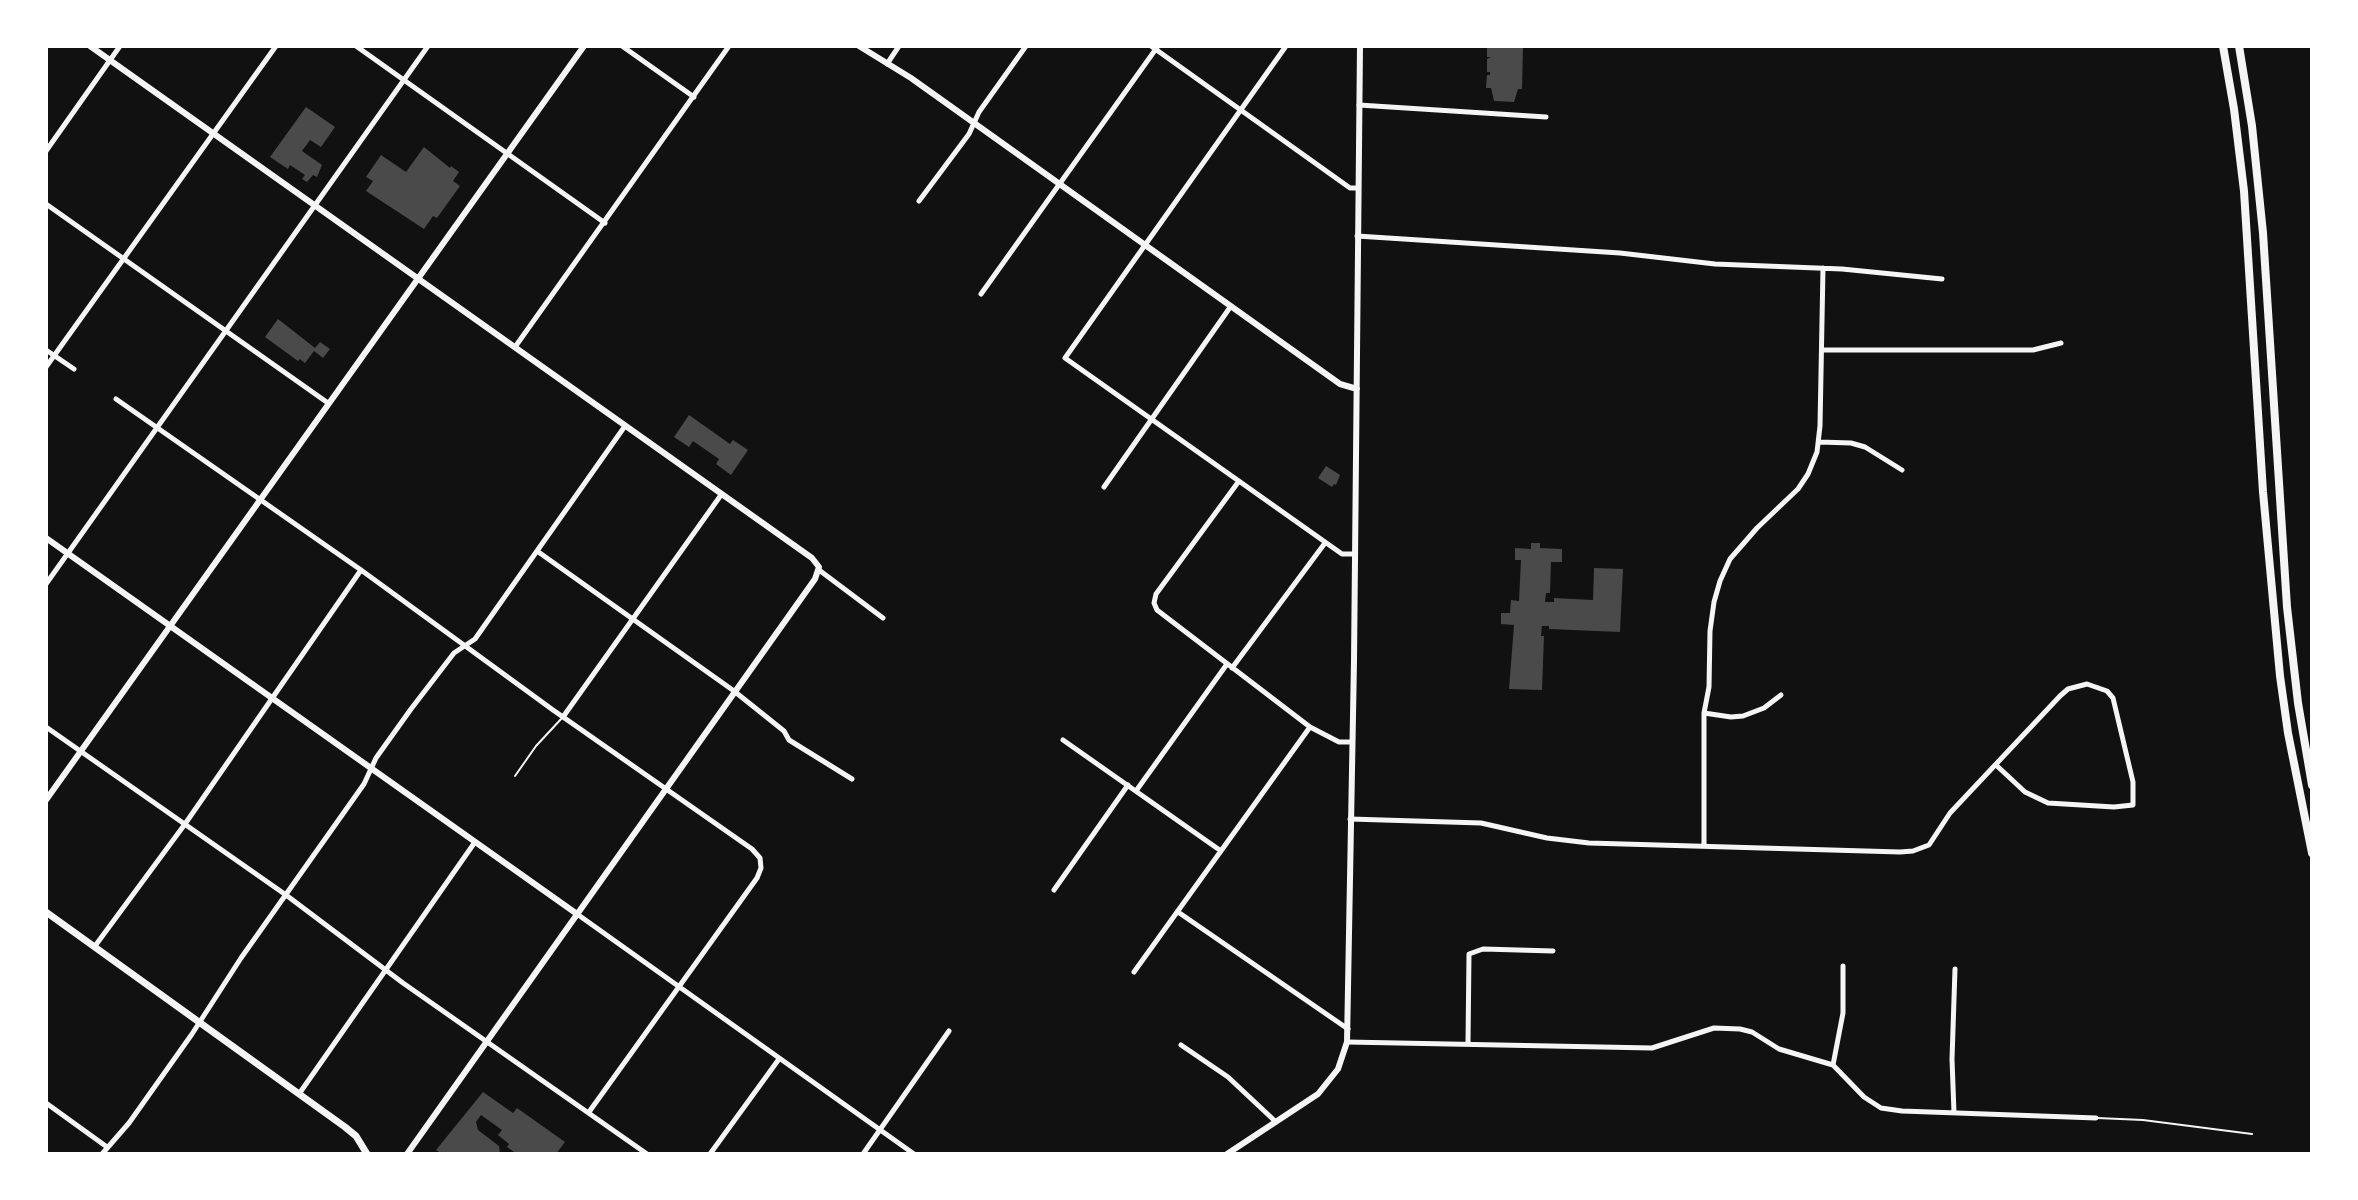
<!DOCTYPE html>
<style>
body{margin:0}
#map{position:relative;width:2358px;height:1200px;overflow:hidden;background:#111;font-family:"PT Sans Narrow",sans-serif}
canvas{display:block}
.frame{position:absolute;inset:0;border:48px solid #fff;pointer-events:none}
</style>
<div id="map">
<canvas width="2358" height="1200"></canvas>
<div class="frame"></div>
</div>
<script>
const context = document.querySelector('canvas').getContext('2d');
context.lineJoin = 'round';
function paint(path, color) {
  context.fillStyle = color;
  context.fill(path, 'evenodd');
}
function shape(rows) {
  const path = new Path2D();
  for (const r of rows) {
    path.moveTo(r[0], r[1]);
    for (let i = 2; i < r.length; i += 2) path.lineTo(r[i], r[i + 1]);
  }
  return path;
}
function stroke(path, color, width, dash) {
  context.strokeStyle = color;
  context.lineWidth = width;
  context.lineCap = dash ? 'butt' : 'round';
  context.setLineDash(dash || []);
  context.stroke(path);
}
const building = shape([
 [1487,46,1523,46,1522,89,1518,89,1514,102,1494,101,1491,88,1486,88,1487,75,1490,75,1490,72,1487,72,1487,59,1491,57,1487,57],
 [306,107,335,127,321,147,310,140,302,151,322,165,317,177,313,175,307,182,302,179,305,175,290,165,288,169,270,157],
 [424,147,450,168,451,166,459,172,453,181,460,186,437,218,433,216,424,229,366,191,373,181,366,177,381,155,406,172],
 [278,319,315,348,320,342,330,349,323,358,314,351,305,363,300,359,298,361,265,337],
 [689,415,730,444,733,440,748,450,731,475,716,464,719,459,693,441,689,447,674,437],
 [1326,466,1340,475,1336,485,1334,484,1332,487,1318,478],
 [1531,543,1540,543,1540,548,1562,549,1562,562,1551,562,1550,593,1546,593,1545,602,1554,602,1554,598,1593,600,1594,568,1623,569,1620,632,1549,629,1549,626,1542,626,1541,636,1544,636,1542,690,1509,689,1514,625,1501,624,1501,613,1510,613,1511,600,1519,601,1521,560,1515,560,1515,548,1531,549],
 [483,1092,513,1113,517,1108,565,1142,556,1154,517,1154,507,1147,509,1144,498,1135,502,1130,481,1115,476,1122,478,1130,499,1146,500,1154,442,1154,436,1150]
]);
const service = shape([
 [515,776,536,746,562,718],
 [2097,1118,2143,1120,2252,1134]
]);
const minor = shape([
 [356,46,605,223],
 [622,46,694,97],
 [1151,46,1350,188,1357,188],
 [1286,46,1065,358,1342,554,1355,554],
 [887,64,899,46],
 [1359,105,1546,117],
 [46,151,120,46],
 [919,201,969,134,979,112,1026,46],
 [46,204,328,403],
 [1357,236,1620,253,1715,264,1842,269,1942,279],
 [981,294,1158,46],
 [515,347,729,46],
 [46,350,74,369],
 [1822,350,2033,350,2061,343],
 [46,367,276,46],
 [116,399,361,570,553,710,752,849,760,858,761,868,757,878,589,1112],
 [1819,442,1851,443,1865,447,1902,470],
 [1239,481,1156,594,1154,603,1157,610,1310,727,1339,742,1351,742],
 [1104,487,1231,306],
 [537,551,734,691,784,731,789,740,852,779],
 [819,570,883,618],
 [46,584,428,46],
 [1232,668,1325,543],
 [1704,713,1731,717,1743,716,1764,708,1781,695],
 [563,717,721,495],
 [46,727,286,895,403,983,647,1154],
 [1063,740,1221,851],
 [1136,791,1227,664],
 [1350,819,1481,823,1547,838,1589,843,1900,852,1913,851,1929,845,1950,813,2060,696,2068,689,2087,684,2107,691,2113,698,2133,782,2133,805,2114,807,2048,803,2025,792,1996,765],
 [1704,846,1704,713,1709,687,1710,631,1714,602,1720,581,1730,559,1757,528,1798,489,1808,474,1817,452,1820,426,1823,268],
 [1054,890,1128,785],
 [1178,912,1348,1029],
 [577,914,914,1154],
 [95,946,185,824,361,570],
 [1134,972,1310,727],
 [1347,1042,1652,1048,1714,1028,1740,1029,1752,1032,1779,1049,1833,1065,1864,1097,1881,1108,1902,1111,2096,1118],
 [1468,1043,1469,954,1483,949,1553,951],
 [1181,1045,1228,1077,1276,1122],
 [1833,1065,1843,1013,1843,966],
 [299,1094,475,842],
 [46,1103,107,1147],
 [1954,1113,1952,1059,1955,969],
 [102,1154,129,1123,192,1034,241,958,364,784,376,758,411,709,454,653,475,639,625,426],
 [710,1154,779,1059],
 [863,1154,949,1031]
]);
const tertiary = shape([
 [90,46,812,558,819,567,815,579,407,1154],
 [859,46,911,78,1340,384,1357,389],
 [46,538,577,914],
 [46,800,584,46],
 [1227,1154,1318,1094,1338,1069,1347,1042,1354,661,1360,46]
]);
const primary = shape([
 [46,912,345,1127,356,1136,367,1154]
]);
const trunk = shape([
 [2223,46,2234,109,2244,191,2263,492,2280,676,2288,733,2312,853],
 [2239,46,2252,126,2263,233,2287,607,2298,703,2312,785]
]);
paint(building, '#4a4a4a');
stroke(service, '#f5f5f5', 2);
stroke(minor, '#f5f5f5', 5);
stroke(tertiary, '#f5f5f5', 6);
stroke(primary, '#f5f5f5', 7);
stroke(trunk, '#f5f5f5', 8);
</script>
